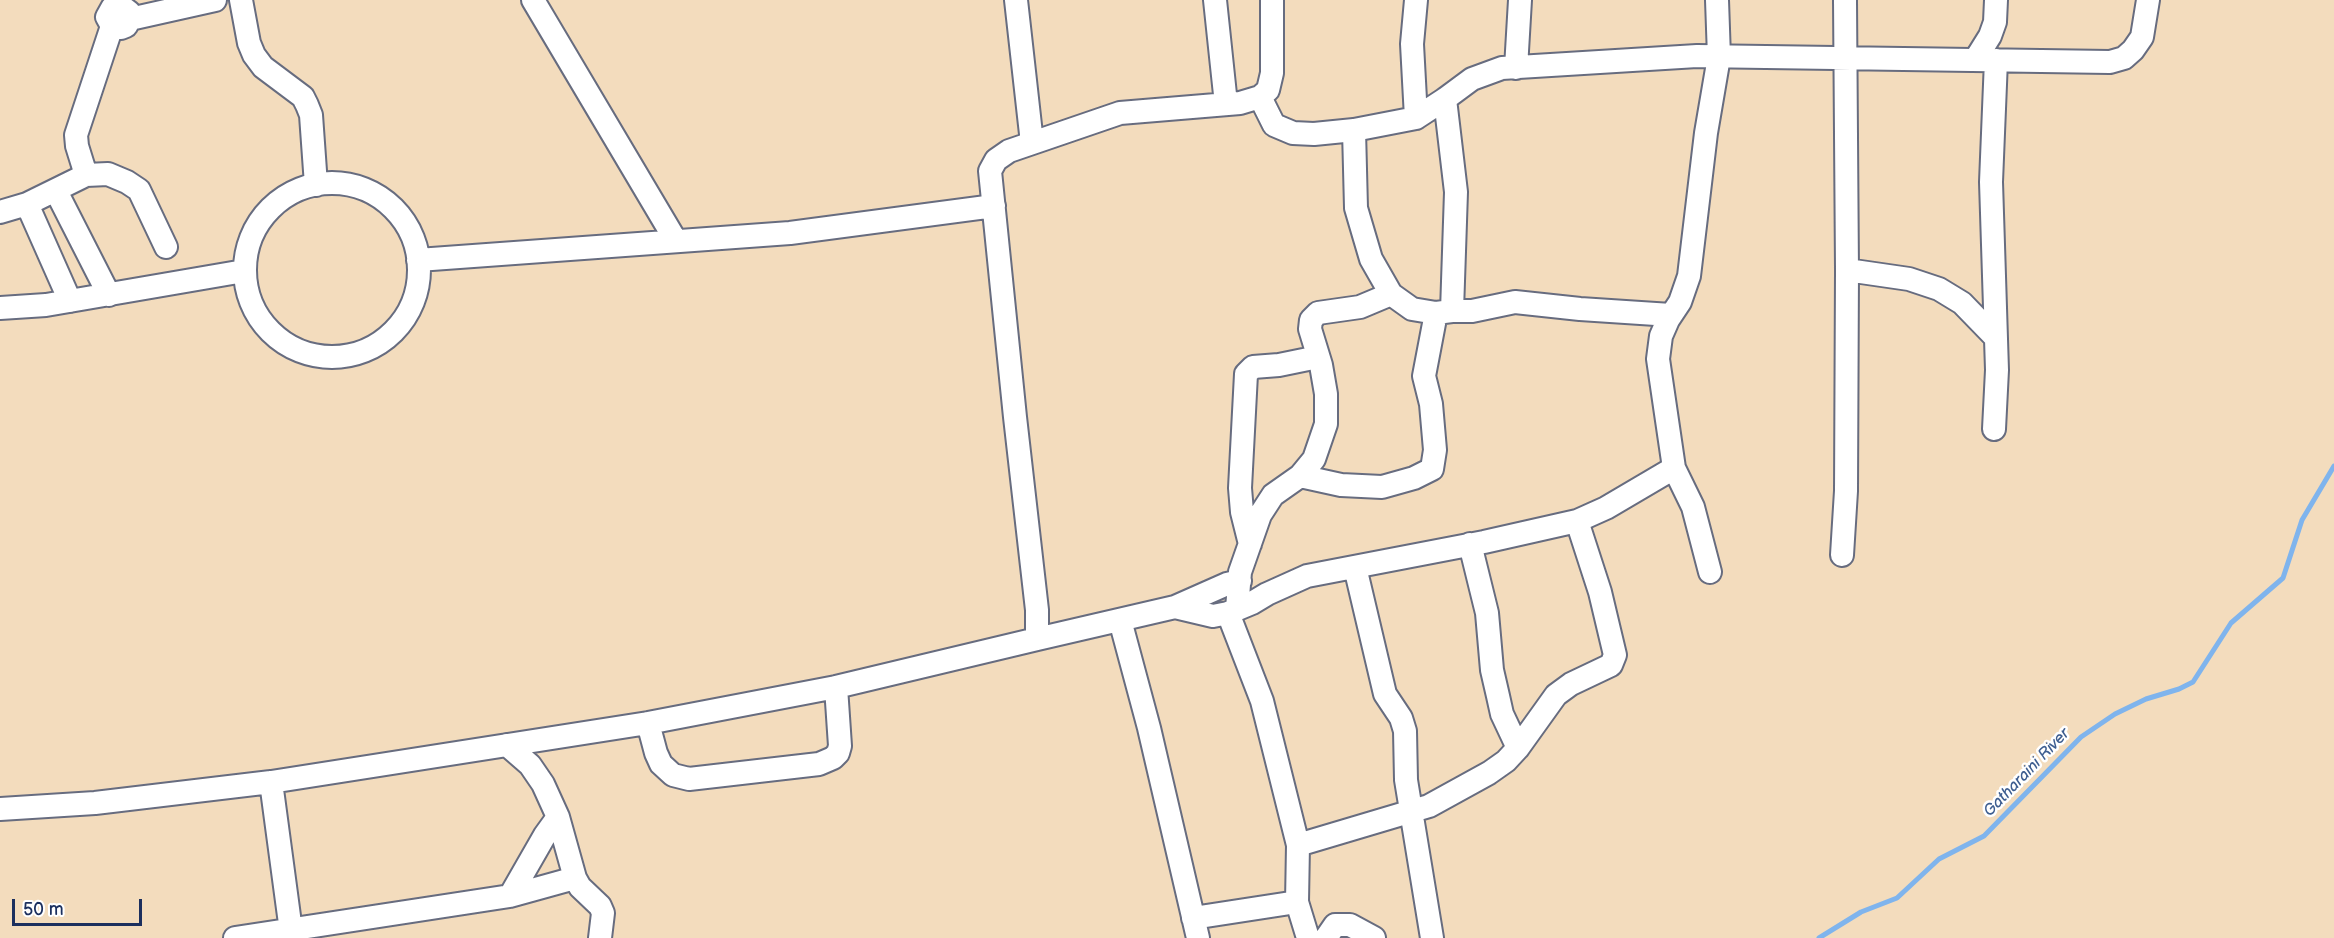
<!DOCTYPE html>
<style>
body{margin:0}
#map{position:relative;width:2334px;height:938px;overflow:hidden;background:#f3dcbd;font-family:"Balsamiq Sans",sans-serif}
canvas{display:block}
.scale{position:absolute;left:12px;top:899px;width:130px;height:27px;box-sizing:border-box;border:3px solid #1b2f5e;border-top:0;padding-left:8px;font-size:18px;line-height:21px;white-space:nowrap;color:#1b2f5e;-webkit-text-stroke:4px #fff;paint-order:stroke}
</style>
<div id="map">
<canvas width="2334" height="938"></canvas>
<div class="scale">50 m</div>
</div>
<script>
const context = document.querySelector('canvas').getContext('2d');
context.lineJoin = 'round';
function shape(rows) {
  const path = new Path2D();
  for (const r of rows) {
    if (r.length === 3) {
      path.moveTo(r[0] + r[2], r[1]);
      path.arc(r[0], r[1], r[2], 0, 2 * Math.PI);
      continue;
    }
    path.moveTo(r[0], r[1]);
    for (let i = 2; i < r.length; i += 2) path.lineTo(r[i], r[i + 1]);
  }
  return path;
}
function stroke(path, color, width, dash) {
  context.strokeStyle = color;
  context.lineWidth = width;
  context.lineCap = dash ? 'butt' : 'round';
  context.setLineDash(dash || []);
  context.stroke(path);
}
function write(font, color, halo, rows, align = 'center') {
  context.font = font + ' "Balsamiq Sans",sans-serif';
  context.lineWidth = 5;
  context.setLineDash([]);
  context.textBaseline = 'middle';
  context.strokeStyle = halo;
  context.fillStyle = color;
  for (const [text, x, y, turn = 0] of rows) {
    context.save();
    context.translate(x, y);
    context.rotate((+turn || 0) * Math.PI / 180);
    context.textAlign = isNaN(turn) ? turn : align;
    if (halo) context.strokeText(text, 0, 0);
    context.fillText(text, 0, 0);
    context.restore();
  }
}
const stream = shape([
 [1819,938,1861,912,1897,898,1939,859,1984,836,2081,737,2115,714,2146,699,2179,689,2193,682,2231,623,2283,578,2302,520,2334,466]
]);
const minor = shape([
 [241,0,249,43,254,55,263,67,303,97,307,105,311,115,316,185],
 [533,0,676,241],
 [1016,0,1032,143],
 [1215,0,1226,104],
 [130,19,129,12,121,6,112,8,107,17,112,26,121,28,126,26,130,19,215,0],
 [1975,60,1990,36,1995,22,1996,0],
 [1516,68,1520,0],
 [1260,97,1274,125,1293,133,1314,134,1354,130,1416,118,1445,99,1472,79,1502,68,1697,56,2110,62,2124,58,2133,50,2142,37,2148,0],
 [1445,99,1456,192,1452,311],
 [1416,118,1412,44,1416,0],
 [1354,130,1356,208,1371,259,1391,294,1412,309,1436,313,1452,311,1472,311,1515,302,1580,309,1671,315],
 [86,175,77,146,76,135,112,26],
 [332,270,87],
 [56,191,109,295],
 [27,204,70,301],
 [0,212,27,204,86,175,108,174,127,182,139,190,166,247],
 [418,260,790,233,994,206],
 [1847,270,1909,279,1939,289,1962,303,1996,338],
 [0,308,46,305,244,271],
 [1994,429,1997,370,1991,182,1996,60],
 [1674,468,1693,507,1710,572],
 [1300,476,1341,485,1382,487,1414,478,1432,469,1435,450,1431,404,1424,376,1436,313],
 [1250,544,1242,512,1240,488,1246,374,1253,367,1279,365,1318,357],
 [1470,544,1487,613,1492,670,1498,696,1502,714,1518,748],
 [1842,555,1846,491,1847,270,1845,0],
 [1355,567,1385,694,1401,718,1405,731,1406,780,1432,938],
 [1175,607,1227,584,1240,581],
 [1237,609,1240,572,1260,515,1273,495,1300,476,1314,459,1326,424,1326,394,1321,365,1310,329,1311,320,1318,313,1360,307,1391,294],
 [1228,613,1262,701,1298,845,1297,902,1308,938],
 [1120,620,1149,728,1198,938],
 [1037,639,1175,607,1213,616,1228,613,1252,603,1267,594,1307,576,1484,542,1577,521,1606,508,1674,468,1658,359,1661,336,1668,320,1680,302,1689,276,1706,133,1719,57,1717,0],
 [648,723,656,753,661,764,673,775,689,779,819,764,833,758,838,753,840,746,836,687],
 [507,745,530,765,543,784,558,817,575,878,580,887,600,906,603,913,600,938],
 [271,782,291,931],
 [0,809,95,803,271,782,648,723,836,687,1037,639,1037,610,1015,417,990,171,996,160,1009,151,1120,113,1240,103,1260,97,1268,90,1272,73,1272,0],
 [1298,845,1429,806,1489,773,1506,761,1518,748,1556,695,1571,684,1611,665,1615,655,1600,592,1577,521],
 [510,896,545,835,558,817],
 [1193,918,1297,902],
 [235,938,510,896,575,878],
 [1326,938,1335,925,1350,925,1374,938]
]);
const waterNames = [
 ["Gatharaini River",2027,773,-46]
];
stroke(stream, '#7fb4ed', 5);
stroke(minor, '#676c7f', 26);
stroke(minor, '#fff', 22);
write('italic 16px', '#3e5e90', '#fff', waterNames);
</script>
